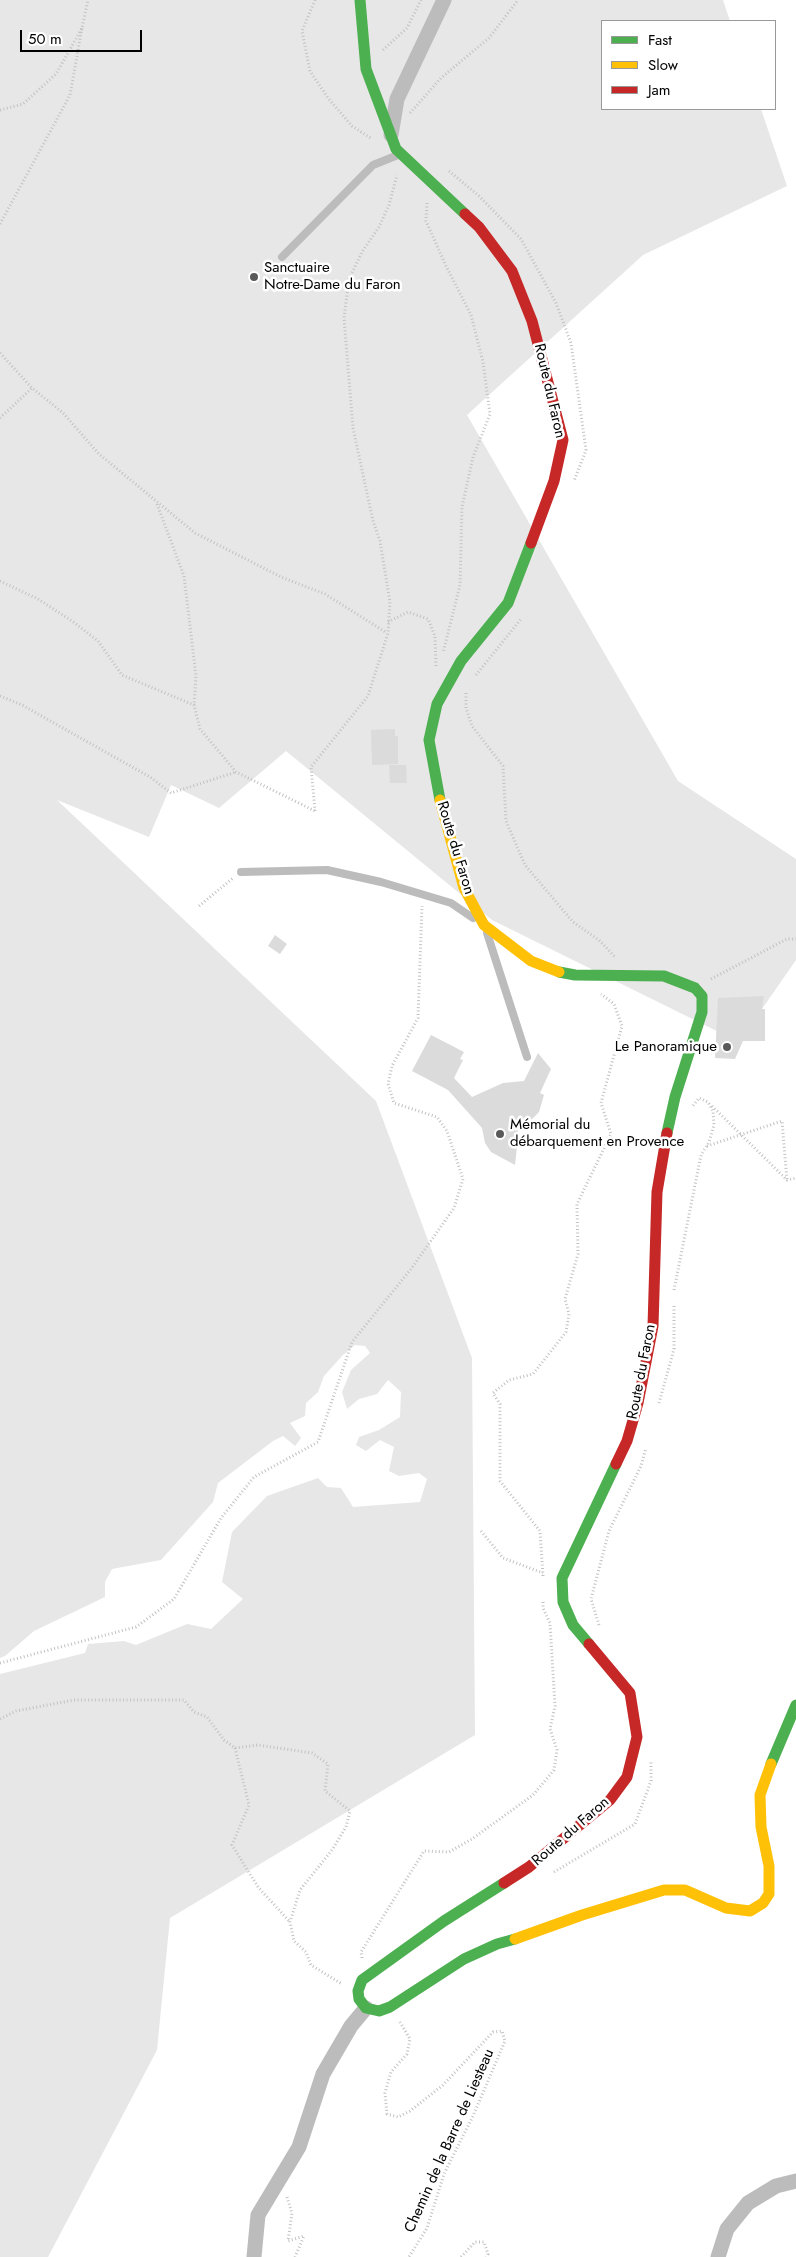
<!DOCTYPE html>
<meta charset="utf-8">
<style>
body{margin:0}
#map{position:relative;width:796px;height:2257px;overflow:hidden;background:#fff;font-family:Jost,sans-serif}
canvas{display:block}
.legend{position:absolute;left:601px;top:20px;width:175px;height:90px;box-sizing:border-box;background:#fff;border:1px solid #999;margin:0;padding:6px 9px;list-style:none;font-size:15px;color:#000}
.legend li{display:flex;align-items:center;gap:10px;height:25px}
.legend b{width:25px;border:1px solid #999}
.scale{position:absolute;left:20px;top:30px;width:122px;height:22px;box-sizing:border-box;border:2px solid #000;border-top:0;padding-left:6px;font-size:15px;line-height:18px;white-space:nowrap;color:#000;-webkit-text-stroke:4px #fff;paint-order:stroke}
</style>
<div id="map">
<canvas width="796" height="2257"></canvas>
<ul class="legend">
<li><b style="height:6px;background:#4caf50"></b>Fast</li>
<li><b style="height:6px;background:#ffc107"></b>Slow</li>
<li><b style="height:6px;background:#c62828"></b>Jam</li>
</ul>
<div class="scale">50 m</div>
</div>
<script>
const context = document.querySelector('canvas').getContext('2d');
context.lineJoin = 'round';
function paint(path, color) {
  context.fillStyle = color;
  context.fill(path, 'evenodd');
}
function shape(rows) {
  const path = new Path2D();
  for (const r of rows) {
    path.moveTo(r[0], r[1]);
    for (let i = 2; i < r.length; i += 2) path.lineTo(r[i], r[i + 1]);
  }
  return path;
}
function stroke(path, color, width, dash) {
  context.strokeStyle = color;
  context.lineWidth = width;
  context.lineCap = dash ? 'butt' : 'round';
  context.setLineDash(dash || []);
  context.stroke(path);
}
function write(font, color, halo, rows, align = 'center') {
  context.font = font + ' Jost,sans-serif';
  context.lineWidth = 5;
  context.setLineDash([]);
  context.textBaseline = 'middle';
  context.strokeStyle = halo;
  context.fillStyle = color;
  for (const [text, x, y, turn = 0] of rows) {
    context.save();
    context.translate(x, y);
    context.rotate((+turn || 0) * Math.PI / 180);
    context.textAlign = isNaN(turn) ? turn : align;
    if (halo) context.strokeText(text, 0, 0);
    context.fillText(text, 0, 0);
    context.restore();
  }
}
const green = shape([
 [0,0,723,0,730,21,602,21,602,109,761,109,787,186,643,255,467,415,678,781,796,859,796,960,739,1042,492,920,286,751,219,808,171,785,149,837,57,800,376,1101,472,1358,475,1735,170,1918,157,2050,48,2257,0,2257,0,1674,85,1653,88,1644,124,1641,136,1645,187,1624,211,1629,243,1599,222,1582,232,1532,267,1496,318,1478,327,1487,341,1488,353,1507,420,1502,427,1479,419,1473,399,1476,389,1471,394,1447,380,1440,366,1451,356,1445,359,1437,379,1430,400,1417,401,1392,388,1380,377,1394,359,1399,347,1409,342,1392,351,1370,370,1353,365,1346,355,1345,343,1355,324,1376,318,1392,306,1403,305,1416,290,1423,301,1438,295,1446,283,1436,273,1441,218,1483,213,1502,161,1560,112,1569,105,1582,105,1597,34,1631,5,1656,0,1658]
]);
const building = shape([
 [395,729,395,736,398,736,398,764,372,765,371,730],
 [389,765,406,765,407,783,390,783],
 [275,935,287,944,280,954,268,946],
 [764,996,762,1009,765,1009,765,1041,743,1041,735,1059,715,1058,718,998],
 [431,1035,464,1052,460,1059,463,1060,454,1078,472,1097,503,1083,524,1081,538,1053,551,1069,540,1093,544,1095,539,1112,526,1125,521,1124,512,1143,517,1147,515,1165,491,1152,485,1143,482,1128,448,1090,412,1071]
]);
const path = shape([
 [315,0,302,31,310,71,328,98,352,126,372,139],
 [383,50,407,28,421,0],
 [0,110,23,104,56,74,82,28,88,0],
 [410,113,441,78,489,38,518,0],
 [449,171,478,195,521,239,556,303,571,343,586,450,574,481],
 [427,203,426,221,446,266,471,315,483,362,490,414,473,457,462,507,460,585,443,653],
 [0,224,70,95,82,28],
 [0,353,32,388],
 [0,418,32,388,63,413,99,454,195,533,281,577,325,594,387,633],
 [157,504,184,576,196,676,194,705],
 [0,581,38,599,72,621,98,641,122,675,194,705,200,729,236,772,315,811],
 [388,622,408,612,428,619,435,636,436,668],
 [476,675,521,619],
 [466,693,466,708,472,726,503,766,506,821,525,865,573,922,599,940,616,958],
 [0,696,22,705,150,777,171,793,236,772],
 [315,811,311,767,368,696,388,633,390,602,380,541,373,521,353,428,344,318,349,279,362,252,379,227,389,205,397,175],
 [199,906,233,878],
 [711,979,787,939,796,939],
 [712,1106,787,1180,796,1178],
 [707,1146,782,1121,787,1180],
 [674,1290,701,1155,709,1142,714,1125,713,1111,708,1102,699,1098,692,1107],
 [659,1403,674,1349,674,1304],
 [481,1531,503,1558,543,1573],
 [543,1576,540,1531,500,1481,500,1404,493,1393,509,1380,533,1374,566,1332,569,1314,565,1299,578,1254,577,1204,611,1134,601,1103,622,1026,614,1004,601,994],
 [599,1625,591,1599,609,1531,641,1466,646,1448],
 [0,1663,136,1627,174,1599,221,1518,254,1477,318,1442,352,1342,411,1269,454,1208,463,1179,447,1131,437,1117,394,1103,388,1084,392,1066,418,1018,422,906],
 [0,1719,16,1711,74,1700,184,1700,194,1712,207,1717,224,1740,235,1748,258,1745,312,1753,328,1764,325,1791,350,1811,346,1827,332,1850,300,1890,290,1922,294,1941,306,1952,311,1965,342,1984],
 [235,1748,249,1805,232,1845,258,1887,290,1922],
 [554,1872,635,1824,651,1781,651,1762],
 [362,1958,361,1952,424,1851,449,1852,472,1839,533,1795,554,1770,557,1750,550,1729,555,1706,550,1623,543,1608,543,1600],
 [400,2022,410,2039,407,2054,391,2072,385,2093,387,2114,398,2117,410,2111,443,2085,493,2032,502,2031,505,2041,473,2116,444,2174,427,2228,409,2257],
 [287,2197,292,2213,288,2241,304,2236,295,2257],
 [461,2257,475,2242,484,2242,488,2254,486,2257]
]);
const lane = shape([
 [282,257,373,165,398,155],
 [241,872,327,870,381,882,451,903,473,918],
 [487,933,527,1057]
]);
const street = shape([
 [391,135,397,99,444,0],
 [254,2257,258,2215,299,2147,323,2074,351,2026,366,2008],
 [718,2257,727,2229,748,2203,776,2186,796,2181]
]);
const fast = shape([
 [360,0,366,69,396,149,465,214],
 [440,800,429,740,437,704,461,661,508,603,531,543],
 [559,972,575,975,664,976,695,988,702,996,702,1012,675,1097,667,1133],
 [589,1644,573,1625,563,1602,562,1578,616,1464],
 [771,1764,796,1705],
 [504,1883,444,1921,362,1980,358,1991,359,1999,366,2008,379,2011,390,2007,464,1959,497,1944,515,1939]
]);
const slow = shape([
 [440,800,464,888,484,925,531,961,559,972],
 [515,1939,582,1915,664,1890,685,1890,726,1908,750,1911,763,1903,769,1894,769,1866,761,1827,760,1795,771,1764]
]);
const jam = shape([
 [465,214,479,227,512,271,532,321,563,440,554,481,531,543],
 [616,1464,627,1441,638,1403,653,1326,657,1192,667,1133],
 [504,1883,529,1867,610,1800,627,1777,637,1737,630,1693,589,1644]
]);
const markers = [
 [254,277,5,"#595959"],
 [727,1047,5,"#595959"],
 [500,1134,5,"#595959"]
];
const poiNames = [
 ["Sanctuaire",264,268],
 ["Notre-Dame du Faron",264,285],
 ["Le Panoramique",717,1047,"right"],
 ["Mémorial du",510,1125],
 ["débarquement en Provence",510,1142]
];
const streetNames = [
 ["Route du Faron",549,391,77],
 ["Route du Faron",455,848,73],
 ["Route du Faron",642,1372,-79],
 ["Route du Faron",571,1832,-41],
 ["Chemin de la Barre de Liesteau",450,2141,-66]
];
paint(green, '#e7e7e7');
paint(building, '#dbdbdb');
stroke(path, '#c2c2c2', 3, [1, 2.5]);
stroke(lane, '#bcbcbc', 8);
stroke(street, '#bcbcbc', 15);
stroke(fast, '#4caf50', 11);
stroke(slow, '#ffc107', 11);
stroke(jam, '#c62828', 11);
for (const [x, y, r, color] of markers) {
  const dot = new Path2D();
  dot.arc(x, y, r, 0, 2 * Math.PI);
  context.fillStyle = color;
  context.fill(dot);
  stroke(dot, '#fff', 2);
}
write('15px', '#000', '#fff', poiNames, 'left');
write('15px', '#000', '#fff', streetNames);
</script>
